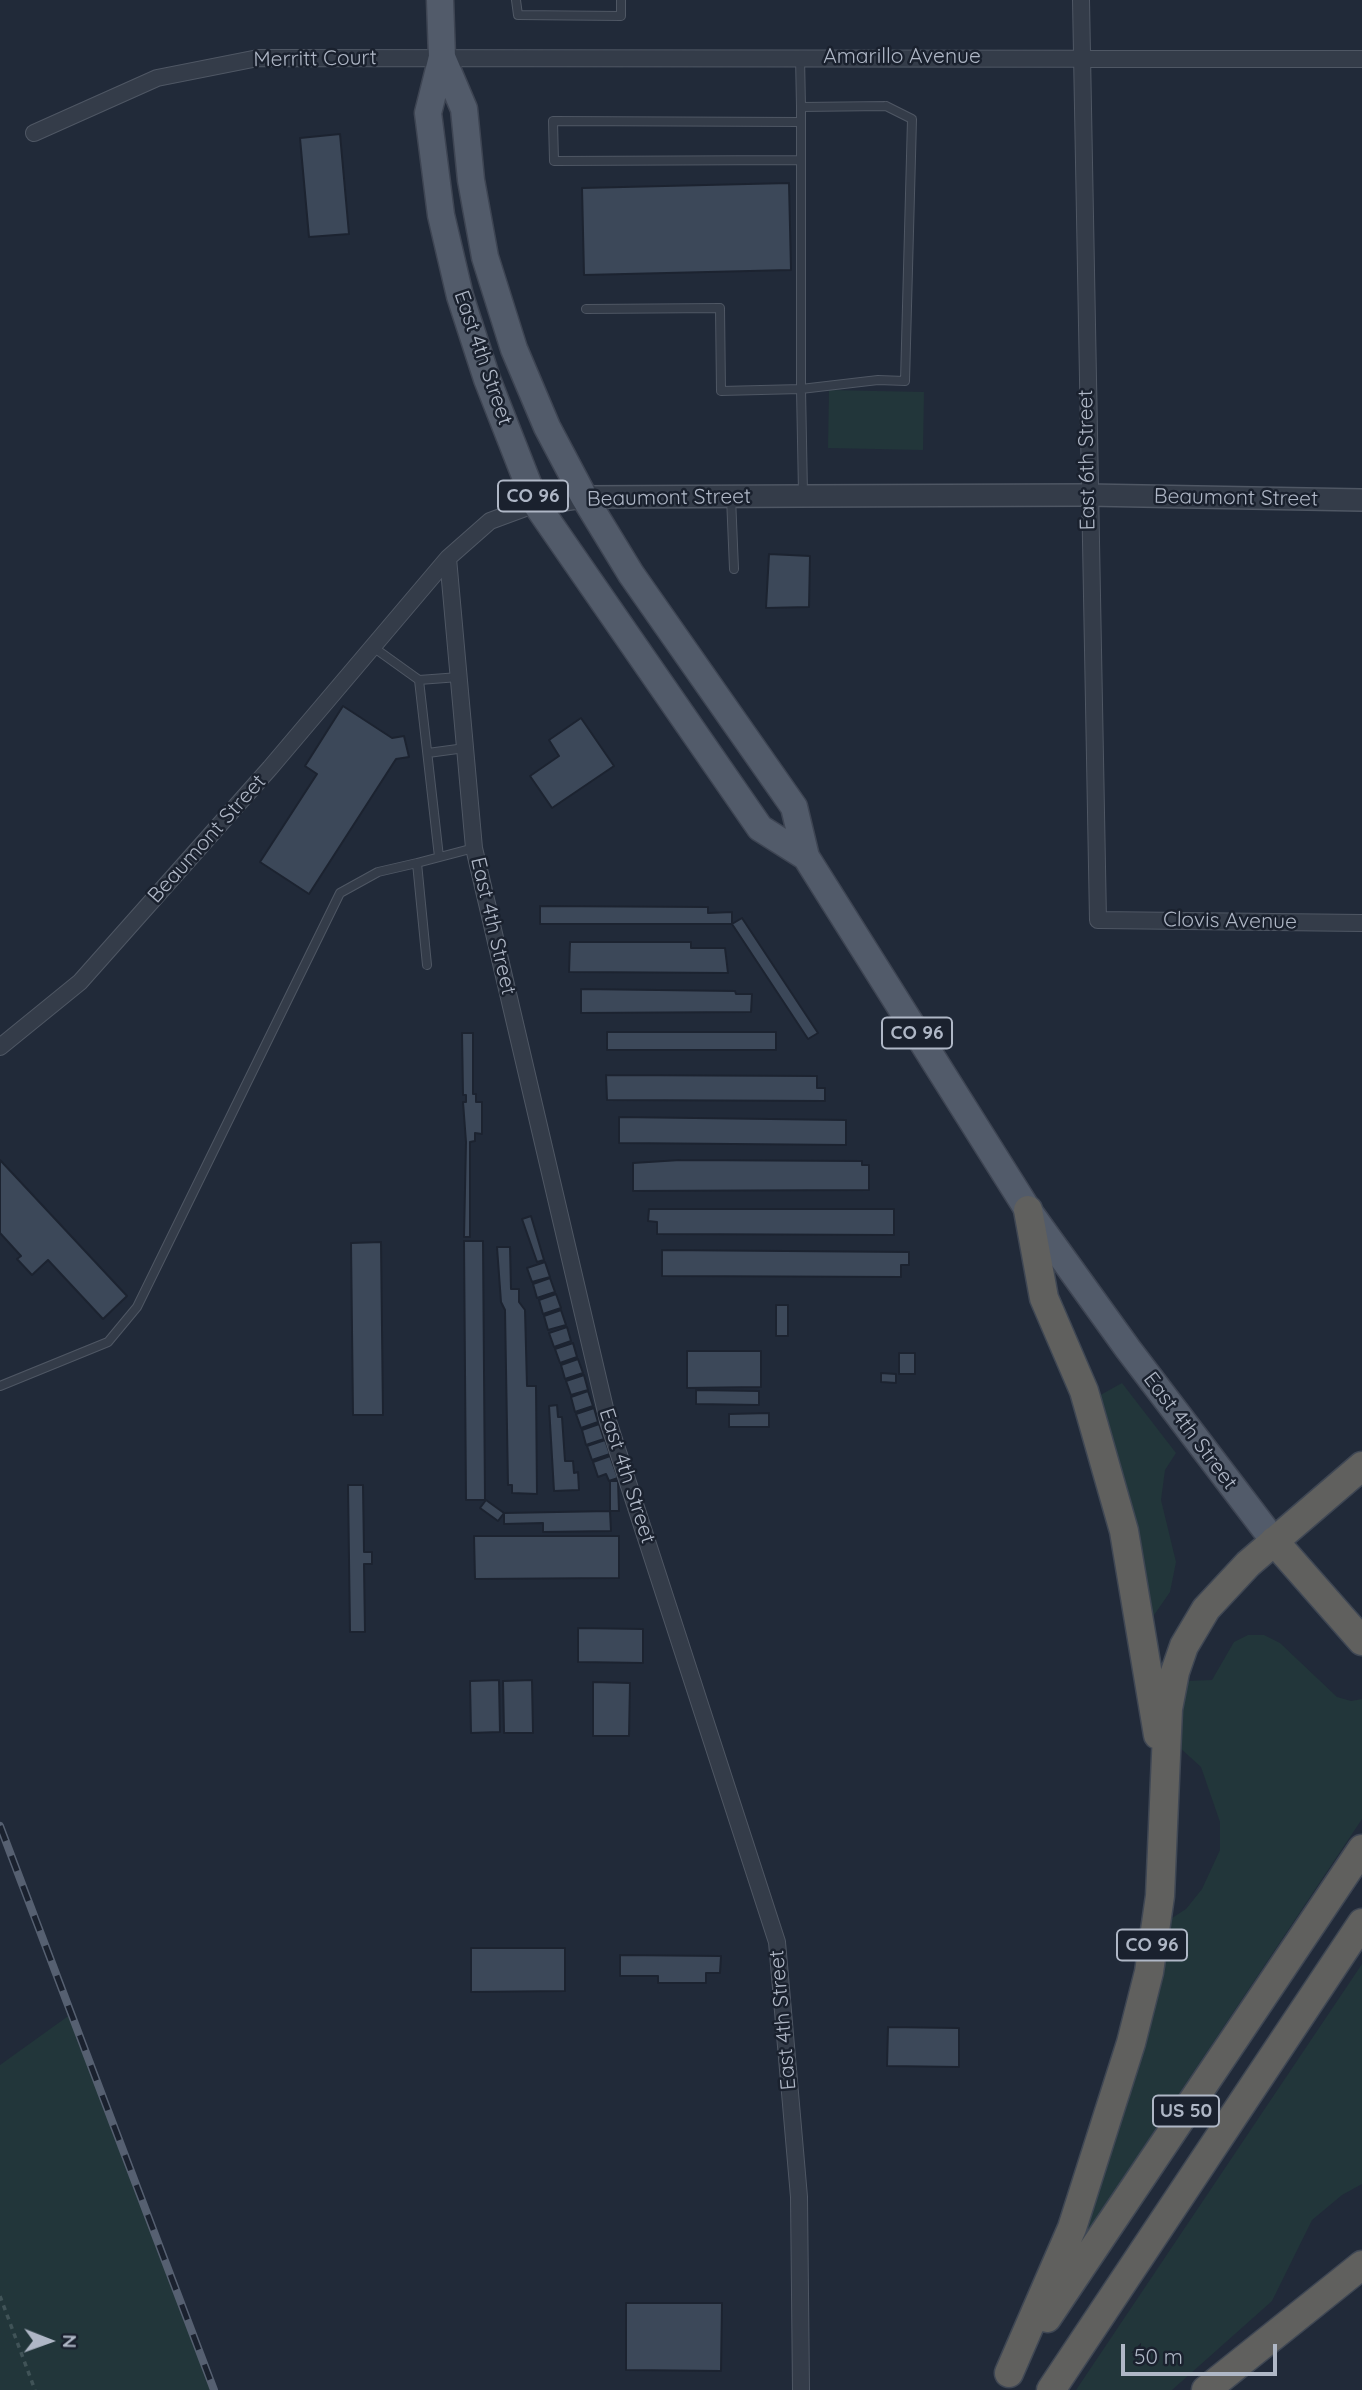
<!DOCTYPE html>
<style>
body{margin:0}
#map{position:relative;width:1362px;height:2390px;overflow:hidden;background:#212a39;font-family:Quicksand,sans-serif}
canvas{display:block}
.north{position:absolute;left:14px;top:2306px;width:70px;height:70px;-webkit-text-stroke:5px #1a212e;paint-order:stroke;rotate:91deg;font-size:19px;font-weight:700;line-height:28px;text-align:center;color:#afb7c6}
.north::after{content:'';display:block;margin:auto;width:24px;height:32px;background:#afb7c6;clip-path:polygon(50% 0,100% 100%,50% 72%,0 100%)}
.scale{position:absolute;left:1121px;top:2344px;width:156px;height:32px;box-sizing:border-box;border:4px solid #afb7c6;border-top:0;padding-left:9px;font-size:21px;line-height:24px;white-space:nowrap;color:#afb7c6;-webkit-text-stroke:5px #1a212e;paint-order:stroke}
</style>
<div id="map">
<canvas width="1362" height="2390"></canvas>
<div class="north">N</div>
<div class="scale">50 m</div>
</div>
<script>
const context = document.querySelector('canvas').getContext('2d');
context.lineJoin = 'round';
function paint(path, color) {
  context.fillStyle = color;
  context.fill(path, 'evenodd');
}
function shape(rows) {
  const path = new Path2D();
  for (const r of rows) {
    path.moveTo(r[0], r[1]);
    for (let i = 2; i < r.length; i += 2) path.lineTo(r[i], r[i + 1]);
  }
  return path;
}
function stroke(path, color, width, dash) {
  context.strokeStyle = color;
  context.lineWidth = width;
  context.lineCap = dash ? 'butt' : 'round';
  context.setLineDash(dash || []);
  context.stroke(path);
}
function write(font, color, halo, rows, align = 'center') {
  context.font = font + ' Quicksand,sans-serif';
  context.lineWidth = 5;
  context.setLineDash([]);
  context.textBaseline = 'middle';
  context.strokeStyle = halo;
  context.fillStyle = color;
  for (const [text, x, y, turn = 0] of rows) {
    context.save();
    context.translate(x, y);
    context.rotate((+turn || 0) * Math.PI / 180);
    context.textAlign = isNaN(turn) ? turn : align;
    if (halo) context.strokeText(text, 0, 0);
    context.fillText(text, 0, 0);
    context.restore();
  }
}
const green = shape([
 [829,390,924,392,923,450,828,448],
 [1122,1383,1176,1453,1165,1470,1161,1500,1176,1562,1170,1592,1152,1618,1137,1535,1117,1456,1095,1398],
 [1248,1635,1264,1635,1280,1643,1337,1697,1351,1701,1362,1699,1362,1819,1077,2247,1126,2108,1153,2011,1172,1918,1186,1909,1202,1889,1220,1850,1220,1822,1201,1767,1179,1747,1186,1681,1212,1680,1234,1642],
 [1362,1964,1362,2184,1342,2195,1312,2220,1272,2301,1172,2390,1076,2390],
 [71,2014,214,2390,0,2390,0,2065]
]);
const building = shape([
 [340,134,349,234,309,237,300,138,340,134],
 [789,183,791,270,584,275,582,188,789,183],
 [769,554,810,556,809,607,766,608,769,554],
 [343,706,392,738,404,736,409,757,396,759,309,894,260,862,317,774,305,766,343,706],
 [581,718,614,766,552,808,530,776,559,756,549,740,581,718],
 [540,906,708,907,708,913,732,912,732,924,540,924,540,906],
 [742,918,818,1033,808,1039,732,924,742,918],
 [570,942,691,942,691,948,725,948,728,973,569,972,570,942],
 [581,989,735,991,736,994,752,994,751,1012,581,1013,581,989],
 [607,1032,776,1032,776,1050,607,1050,607,1032],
 [462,1033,473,1033,473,1094,476,1094,476,1102,482,1102,482,1134,475,1133,475,1141,470,1142,470,1237,464,1237,466,1142,463,1102,466,1102,466,1095,463,1095,462,1033],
 [606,1075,817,1076,817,1088,825,1088,825,1101,607,1100,606,1075],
 [619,1117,846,1120,846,1145,619,1143,619,1117],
 [0,1160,127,1296,103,1319,48,1260,32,1275,17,1259,21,1256,0,1233,0,1160],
 [680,1160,862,1161,862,1165,869,1165,869,1190,633,1191,633,1163,680,1160],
 [649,1209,894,1209,894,1235,657,1234,657,1222,648,1221,649,1209],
 [531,1216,544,1260,537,1262,522,1219,531,1216],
 [464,1241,483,1241,485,1500,466,1500,464,1241],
 [381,1242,383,1415,353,1415,351,1243,381,1242],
 [497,1247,510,1247,511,1289,519,1289,519,1302,525,1310,527,1386,536,1386,537,1494,512,1493,512,1485,508,1485,505,1310,501,1302,497,1247],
 [662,1250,909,1252,909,1265,901,1265,901,1277,662,1276,662,1250],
 [545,1262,550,1277,532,1282,527,1268,545,1262],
 [550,1278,555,1292,537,1298,533,1284,550,1278],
 [556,1294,561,1308,543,1314,539,1300,556,1294],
 [776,1305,788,1305,788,1336,776,1336,776,1305],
 [561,1310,566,1325,548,1330,544,1316,561,1310],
 [567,1327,571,1341,554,1347,549,1333,567,1327],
 [573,1343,577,1357,560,1363,555,1349,573,1343],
 [687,1351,761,1351,761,1387,687,1388,687,1351],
 [899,1353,915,1353,915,1374,899,1374,899,1353],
 [578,1359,583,1373,565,1379,561,1365,578,1359],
 [881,1373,896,1374,896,1383,881,1382,881,1373],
 [584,1375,588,1390,571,1395,566,1381,584,1375],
 [696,1390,759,1391,759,1405,696,1404,696,1390],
 [588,1391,593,1406,575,1412,571,1397,588,1391],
 [557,1405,558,1417,562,1417,565,1461,573,1461,574,1473,578,1472,579,1490,554,1491,549,1406,557,1405],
 [594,1408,598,1422,581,1428,576,1414,594,1408],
 [769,1413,769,1427,729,1427,729,1414,769,1413],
 [599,1424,604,1439,586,1445,582,1430,599,1424],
 [605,1440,610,1454,592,1460,587,1446,605,1440],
 [610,1456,618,1478,609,1481,606,1474,598,1477,593,1462,610,1456],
 [610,1481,618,1481,619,1511,610,1511,610,1481],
 [348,1485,363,1485,364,1552,372,1552,372,1564,364,1564,365,1632,350,1632,348,1485],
 [486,1500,504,1513,498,1521,480,1508,486,1500],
 [610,1511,611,1531,543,1532,543,1523,504,1524,504,1513,610,1511],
 [474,1536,619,1536,619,1578,475,1579,474,1536],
 [578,1628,643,1629,643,1663,578,1662,578,1628],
 [499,1680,500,1732,471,1733,470,1681,499,1680],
 [532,1680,533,1733,504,1733,503,1681,532,1680],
 [593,1682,630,1683,629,1736,593,1736,593,1682],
 [471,1948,565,1948,565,1991,471,1992,471,1948],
 [620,1955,721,1956,720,1973,706,1973,706,1983,658,1983,658,1976,620,1976,620,1955],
 [888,2027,959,2028,959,2067,887,2066,888,2027],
 [626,2303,722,2303,721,2371,626,2370,626,2303]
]);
const path = shape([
 [0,2296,35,2390]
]);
const service = shape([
 [516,0,518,15,621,16,621,0],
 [800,57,801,107],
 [886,106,912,119,905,381,878,380,801,389,801,107,886,106],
 [799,160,554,161,553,121,800,122],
 [586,309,720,308,721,391,801,389,803,493],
 [731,497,734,569],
 [373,647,419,680,439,857],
 [419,680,459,677],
 [428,753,465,748],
 [427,965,417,863,474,848],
 [0,1386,108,1342,137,1307,340,893,378,872,417,863]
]);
const minor = shape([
 [1081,0,1098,920,1362,923],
 [34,133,157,78,258,58,1362,59],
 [448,558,474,848,608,1421,777,1942,799,2197,801,2390],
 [0,1047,80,982,270,768,448,558,490,521,536,504]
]);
const tertiary = shape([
 [536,504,584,497,803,496,1088,495,1362,500]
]);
const primary = shape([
 [440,0,442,57,428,113,441,215,460,296,487,379,536,504,760,828,806,857],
 [442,57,464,109,471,180,485,257,514,349,547,427,584,497,631,574,794,807,806,857,1028,1210,1128,1349,1274,1541]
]);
const trunk = shape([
 [1028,1210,1044,1298,1084,1391,1124,1531,1158,1735],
 [1274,1541,1362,1641],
 [1047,2318,1362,1849],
 [1009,2373,1072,2228,1131,2043,1149,1972,1160,1896,1168,1709,1175,1672,1184,1646,1206,1609,1248,1564,1362,1466],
 [1051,2390,1362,1923],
 [1206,2390,1362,2265]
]);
const rail = shape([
 [0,1826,214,2390]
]);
const shields = [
 [533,496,70],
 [917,1033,70],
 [1152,1945,70],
 [1186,2111,66]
];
const shieldNames = [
 ["CO 96",533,496],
 ["CO 96",917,1033],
 ["CO 96",1152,1945],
 ["US 50",1186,2111]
];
const streetNames = [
 ["Amarillo Avenue",902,57],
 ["Merritt Court",315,59,-1],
 ["East 4th Street",483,358,71],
 ["East 6th Street",1087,460,-91],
 ["Beaumont Street",669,498,-1],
 ["Beaumont Street",1236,498,1],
 ["Beaumont Street",207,839,-48],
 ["Clovis Avenue",1230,921,1],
 ["East 4th Street",493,926,77],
 ["East 4th Street",1190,1431,53],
 ["East 4th Street",627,1476,72],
 ["East 4th Street",783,2020,-95]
];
paint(green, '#22363a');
paint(building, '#3c4859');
stroke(building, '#1c2330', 2);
stroke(service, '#4f5764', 10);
stroke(minor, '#4f5764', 18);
stroke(tertiary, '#4f5764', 24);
stroke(primary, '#3e4553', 29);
stroke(trunk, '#3f4754', 31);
stroke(path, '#405357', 3.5, [5, 5]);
stroke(service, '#343c49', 8);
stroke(minor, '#343c49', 16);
stroke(tertiary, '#343c49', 21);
stroke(primary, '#525b6a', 26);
stroke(trunk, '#60605e', 28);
stroke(rail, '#566071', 8);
stroke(rail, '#1a212e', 5, [16]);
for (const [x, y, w] of shields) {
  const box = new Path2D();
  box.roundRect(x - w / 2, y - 15.5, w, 31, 5);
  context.fillStyle = '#1a212e';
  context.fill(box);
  stroke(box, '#afb7c6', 2);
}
write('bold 19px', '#afb7c6', null, shieldNames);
write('21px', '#afb7c6', '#1a212e', streetNames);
</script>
